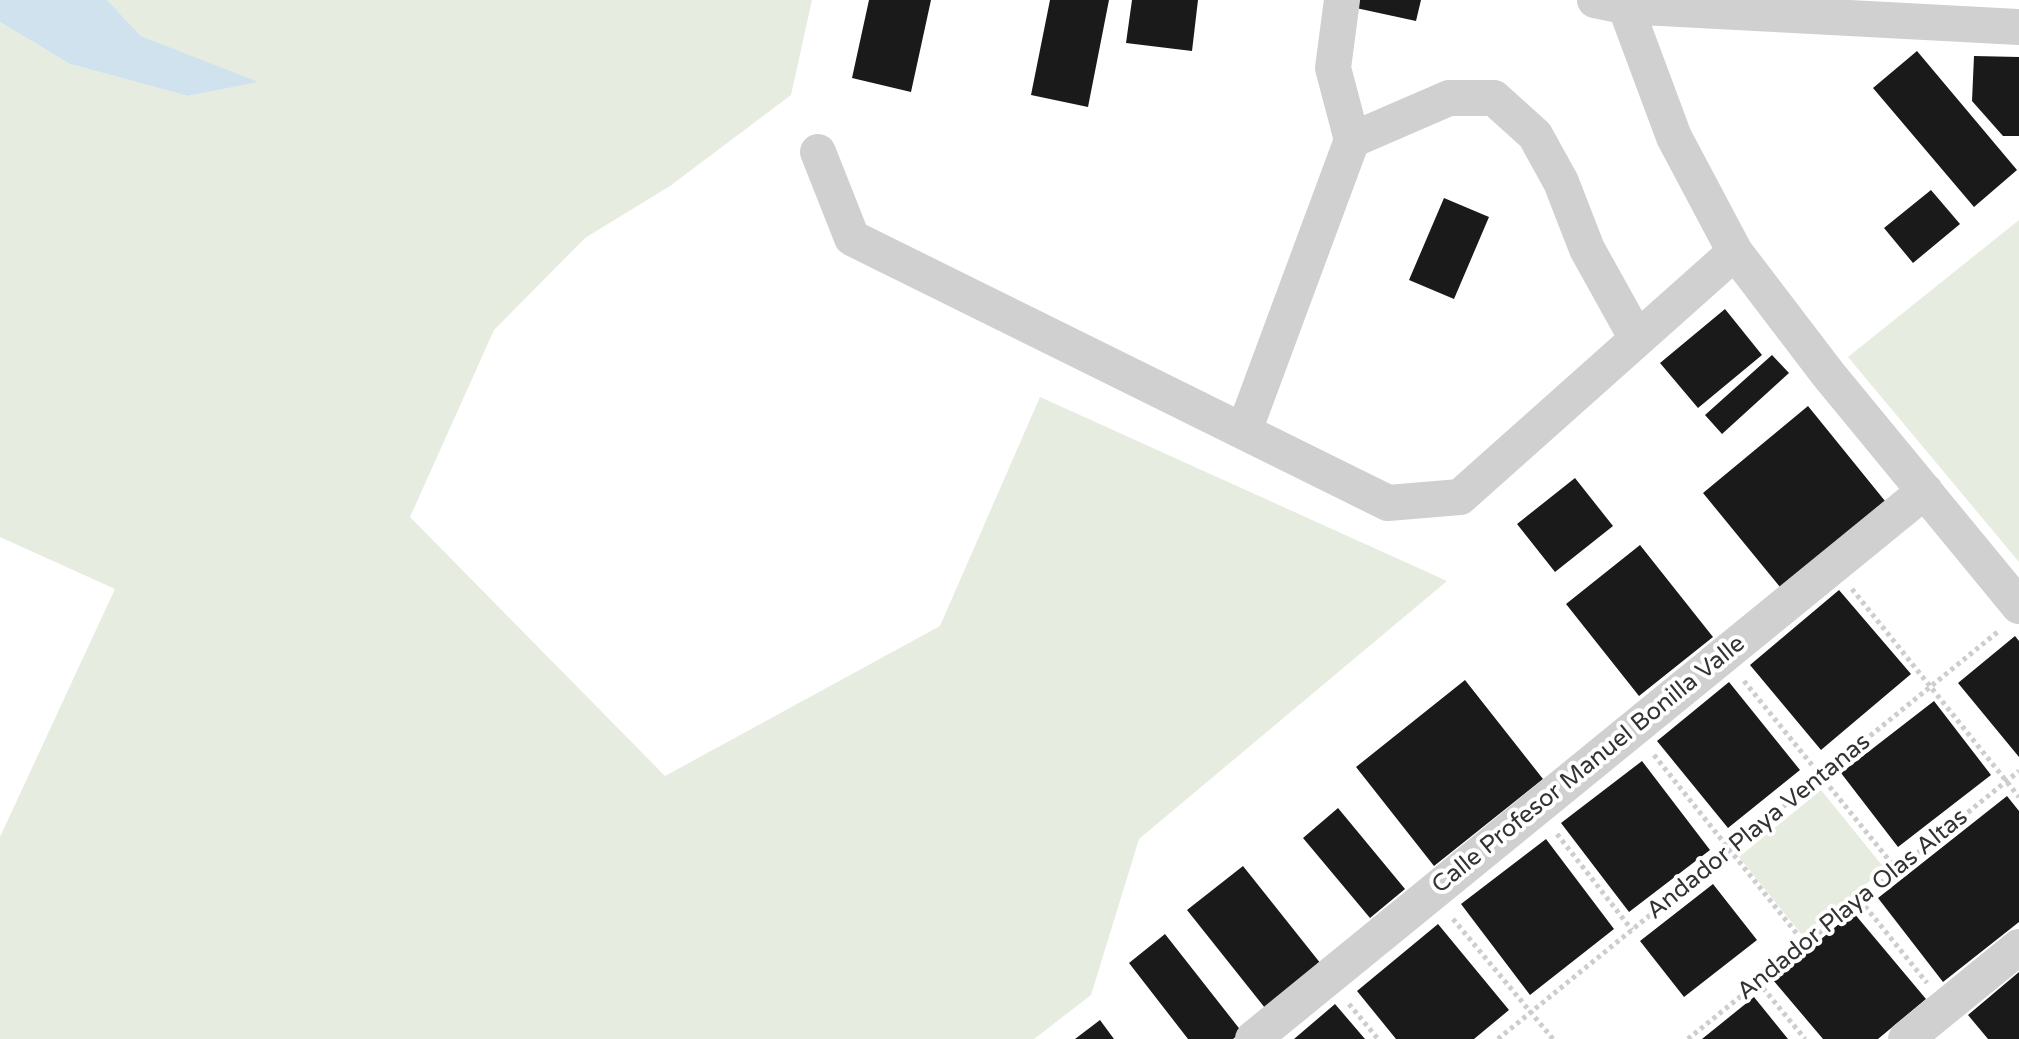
<!DOCTYPE html>
<style>
body{margin:0}
canvas{display:block;background:#fff}
</style>
<canvas width="2019" height="1039"></canvas>
<script>
const context = document.querySelector('canvas').getContext('2d');
context.lineJoin = 'round';
function paint(path, color) {
  context.fillStyle = color;
  context.fill(path, 'evenodd');
}
function shape(rows) {
  const path = new Path2D();
  for (const r of rows) {
    path.moveTo(r[0], r[1]);
    for (let i = 2; i < r.length; i += 2) path.lineTo(r[i], r[i + 1]);
  }
  return path;
}
function stroke(path, color, width, dash) {
  context.strokeStyle = color;
  context.lineWidth = width;
  context.lineCap = dash ? 'butt' : 'round';
  context.setLineDash(dash || []);
  context.stroke(path);
}
function write(font, color, halo, rows, align = 'center') {
  context.font = font + ' "Varela Round",sans-serif';
  context.lineWidth = 8;
  context.setLineDash([]);
  context.textBaseline = 'middle';
  context.strokeStyle = halo;
  context.fillStyle = color;
  for (const [text, x, y, turn = 0] of rows) {
    context.save();
    context.translate(x, y);
    context.rotate((+turn || 0) * Math.PI / 180);
    context.textAlign = isNaN(turn) ? turn : align;
    if (halo) context.strokeText(text, 0, 0);
    context.fillText(text, 0, 0);
    context.restore();
  }
}
const green = shape([
 [107,0,812,0,791,95,670,186,585,238,494,330,410,517,665,776,940,626,1040,397,1447,581,1139,839,1091,995,1034,1039,0,1039,0,837,115,589,0,537,0,22,70,64,188,96,256,82,141,36],
 [2019,220,2019,562,1848,357],
 [1821,790,1885,869,1802,935,1739,857]
]);
const water = shape([
 [0,0,107,0,141,36,258,82,188,96,70,64,0,22]
]);
const building = shape([
 [869,0,931,0,911,92,852,78],
 [1050,0,1109,0,1088,107,1031,95],
 [1132,0,1198,0,1192,51,1126,43],
 [1357,0,1421,0,1416,21,1356,8],
 [1917,51,2017,170,1974,207,1873,88],
 [1974,56,2019,57,2019,136,2003,136,1972,101],
 [1931,190,1960,224,1913,263,1884,228],
 [1444,198,1489,217,1454,299,1409,280],
 [1725,309,1762,355,1698,408,1660,363],
 [1772,355,1789,373,1722,434,1705,415],
 [1808,406,1885,501,1780,587,1703,493],
 [1575,478,1613,526,1555,572,1517,524],
 [1640,545,1713,637,1639,696,1566,604],
 [1839,590,1911,674,1821,750,1750,665],
 [2015,636,2019,641,2019,757,1958,683],
 [1465,680,1543,779,1434,866,1356,767],
 [1729,682,1800,770,1728,828,1657,741],
 [1934,701,1991,775,1898,847,1841,773],
 [1642,761,1710,850,1629,912,1561,823],
 [2007,796,2019,811,2019,922,1943,982,1878,898],
 [1338,808,1405,889,1370,918,1303,838],
 [1546,839,1614,929,1530,995,1461,904],
 [1243,866,1321,964,1265,1008,1187,910],
 [1713,884,1757,940,1684,997,1640,941],
 [1853,912,1926,999,1878,1039,1823,1039,1773,980],
 [1438,924,1509,1010,1474,1039,1396,1039,1357,991],
 [1165,934,1242,1032,1233,1039,1188,1039,1129,963],
 [2019,972,2019,1039,1988,1039,1968,1015],
 [1754,997,1788,1039,1702,1039],
 [1335,1004,1365,1039,1294,1039],
 [1100,1020,1114,1039,1075,1039]
]);
const path = shape([
 [1852,589,2019,797],
 [1744,681,1897,870],
 [1654,755,1805,944],
 [1557,834,1632,930],
 [1860,900,1927,983],
 [1453,919,1553,1039],
 [1758,982,1805,1039],
 [1349,1004,1378,1039],
 [1498,1039,2000,630],
 [1688,1039,2019,771]
]);
const minor = shape([
 [1595,0,1624,6,2019,27],
 [1623,0,1674,137,1735,252,1828,374,2019,606],
 [1352,140,1449,98,1494,98,1535,135,1561,182,1587,249,1637,339],
 [818,152,852,238,1388,503,1460,497,1735,252],
 [1244,431,1352,140,1333,68,1342,0],
 [1253,1039,1925,491],
 [1906,1039,2019,947]
]);
const streetNames = [
 ["Calle Profesor Manuel Bonilla Valle",1589,765,-39],
 ["Andador Playa Ventanas",1759,827,-39],
 ["Andador Playa Olas Altas",1853,905,-39]
];
paint(green, '#e6ecdf');
paint(water, '#cfe2ee');
paint(building, '#1a1a1a');
stroke(path, '#cdcdcd', 5, [4, 4]);
stroke(minor, '#d0d0d0', 36);
write('24px', '#333', '#fff', streetNames);
</script>
